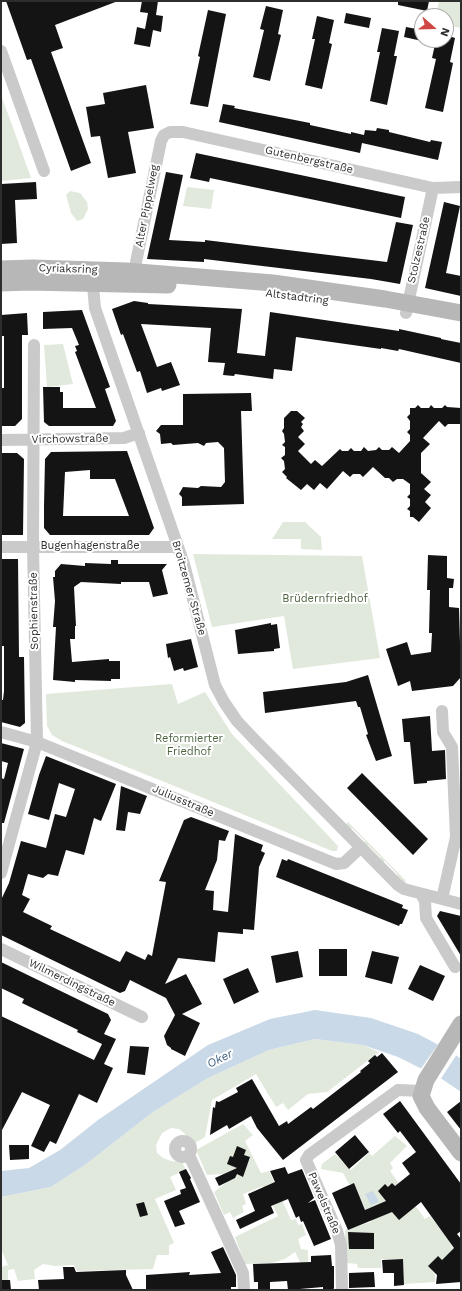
<!DOCTYPE html>
<meta charset="utf-8">
<style>
body{margin:0}
#map{position:relative;width:462px;height:1291px;overflow:hidden;background:#fff;font-family:"Work Sans",sans-serif}
canvas{display:block}
.frame{position:absolute;inset:0;border:2px solid #2d2d2d;pointer-events:none}
.north{position:absolute;left:414px;top:8px;width:40px;height:40px;box-sizing:border-box;background:#fff;border:1px solid #ababab;border-radius:50%;rotate:110deg;font-size:11px;font-weight:700;line-height:16px;text-align:center;color:#2d2d2d}
.north::after{content:'';display:block;margin:auto;width:14px;height:18px;background:#d04642;clip-path:polygon(50% 0,100% 100%,50% 72%,0 100%)}
</style>
<div id="map">
<canvas width="462" height="1291"></canvas>
<div class="frame"></div>
<div class="north">N</div>
</div>
<script>
const context = document.querySelector('canvas').getContext('2d');
context.lineJoin = 'round';
function paint(path, color) {
  context.fillStyle = color;
  context.fill(path, 'evenodd');
}
function shape(rows) {
  const path = new Path2D();
  for (const r of rows) {
    if (r.length === 3) {
      path.moveTo(r[0] + r[2], r[1]);
      path.arc(r[0], r[1], r[2], 0, 2 * Math.PI);
      continue;
    }
    path.moveTo(r[0], r[1]);
    for (let i = 2; i < r.length; i += 2) path.lineTo(r[i], r[i + 1]);
  }
  return path;
}
function stroke(path, color, width, dash) {
  context.strokeStyle = color;
  context.lineWidth = width;
  context.lineCap = dash ? 'butt' : 'round';
  context.setLineDash(dash || []);
  context.stroke(path);
}
function write(font, color, halo, rows, align = 'center') {
  context.font = font + ' "Work Sans",sans-serif';
  context.lineWidth = 4;
  context.setLineDash([]);
  context.textBaseline = 'middle';
  context.strokeStyle = halo;
  context.fillStyle = color;
  for (const [text, x, y, turn = 0] of rows) {
    context.save();
    context.translate(x, y);
    context.rotate((+turn || 0) * Math.PI / 180);
    context.textAlign = isNaN(turn) ? turn : align;
    if (halo) context.strokeText(text, 0, 0);
    context.fillText(text, 0, 0);
    context.restore();
  }
}
const green = shape([
 [439,1,461,1,461,28,446,25,446,16,436,16],
 [1,95,11,122,31,178,1,181],
 [187,187,214,190,211,209,183,206],
 [70,191,80,193,87,202,88,209,83,219,77,221,71,213,66,195],
 [63,344,73,384,47,387,44,345],
 [283,522,305,522,321,537,322,550,301,549,301,539,272,539],
 [193,554,362,556,380,658,293,669,284,616,212,627],
 [172,684,178,704,205,692,232,734,338,846,337,851,332,851,167,783,62,741,52,735,47,726,46,694],
 [348,822,406,881,403,883,396,877,398,875,385,861,382,863,379,860,381,858,368,845,366,847,363,843,365,841,352,828,349,830,345,825],
 [315,1039,363,1045,379,1052,327,1092,308,1094,288,1110,283,1103,276,1107,256,1074,212,1100,205,1137,192,1145,185,1134,179,1129,171,1128,162,1133,156,1145,157,1153,163,1158,171,1161,182,1162,186,1170,170,1177,176,1190,155,1199,174,1243,169,1245,169,1255,157,1255,153,1269,77,1271,74,1265,55,1266,43,1264,34,1270,35,1279,18,1281,14,1269,8,1270,8,1280,1,1280,1,1267,8,1265,1,1249,1,1197,51,1187,85,1165,153,1112,208,1078,269,1050],
 [243,1124,253,1135,245,1141,261,1173,269,1171,291,1220,296,1219,298,1225,302,1224,306,1235,298,1239,301,1249,308,1250,308,1278,295,1252,285,1259,272,1263,245,1264,235,1237,278,1216,263,1186,243,1194,246,1204,242,1206,244,1212,233,1218,230,1212,224,1215,214,1192,226,1183,222,1174,207,1175,196,1150],
 [395,1136,407,1146,390,1163,393,1168,390,1171,425,1219,430,1216,448,1238,453,1249,442,1260,437,1256,429,1266,435,1275,435,1282,404,1284,403,1259,381,1259,381,1268,358,1268,357,1264,346,1263,345,1230,371,1222,354,1184,349,1184,343,1173,321,1169,322,1164,335,1154,351,1170,369,1153,372,1156]
]);
const water = shape([
 [315,1010,371,1018,418,1034,452,1052,461,1059,461,1092,442,1079,398,1057,363,1045,315,1039,269,1050,208,1078,153,1112,85,1165,51,1187,1,1197,1,1171,29,1168,60,1150,98,1120,208,1045,270,1019],
 [373,1191,379,1202,371,1205,365,1194]
]);
const pier = shape([
 [439,1043,457,1054,440,1080,420,1070]
]);
const building = shape([
 [6,1,118,1,55,25,63,48,51,52,91,163,71,171,31,59,27,60],
 [142,1,158,1,156,15,163,16,161,32,153,30,150,47,134,44,137,27,145,29,148,13,140,12],
 [398,1,429,1,427,11,398,5],
 [266,6,283,10,278,34,281,35,270,81,253,77,264,30,260,29],
 [208,10,226,14,208,107,190,104,200,57,198,56],
 [346,13,371,18,369,28,344,23],
 [317,16,334,20,329,43,332,44,322,89,305,85,315,39,312,39],
 [406,27,422,30,422,41,404,37],
 [382,28,399,31,394,56,397,56,387,105,370,101,380,52,377,52],
 [446,35,455,38,450,62,453,63,443,112,425,108,436,59,432,58,436,40,446,40],
 [146,85,154,128,128,132,136,173,108,178,100,136,91,137,86,107,105,104,103,93],
 [223,104,235,106,234,108,310,123,310,125,351,134,351,132,364,135,365,130,376,131,377,128,389,130,389,132,430,142,431,140,442,142,438,160,362,143,360,153,219,122],
 [196,153,405,197,401,218,210,178,209,182,190,178],
 [166,172,183,175,169,240,205,242,205,240,387,262,396,222,413,225,400,284,371,279,204,259,204,262,147,259],
 [36,182,37,199,15,200,17,243,1,244,1,184],
 [444,202,460,206,446,273,461,276,461,296,425,288],
 [134,301,148,303,148,304,242,309,237,353,265,356,270,312,399,331,399,329,441,338,441,339,461,343,461,363,399,349,398,351,381,348,381,349,296,337,292,371,274,369,273,379,235,374,234,376,223,375,225,363,208,362,211,328,141,324,157,367,171,362,180,385,162,391,161,388,147,393,140,371,137,372,123,334,121,335,112,309],
 [82,310,110,387,105,389,116,421,113,426,49,426,44,422,43,387,60,387,60,392,63,392,63,408,96,408,75,352,77,351,75,346,79,345,72,328,43,329,43,312],
 [27,313,28,335,22,335,22,419,15,426,1,426,2,388,4,388,4,336,1,336,1,315],
 [251,393,252,411,241,411,244,504,182,506,182,497,179,494,183,487,198,488,201,486,221,487,225,482,224,448,218,442,206,443,204,446,198,443,173,445,171,443,161,444,160,434,156,431,161,425,183,425,183,394],
 [418,405,421,408,429,408,431,405,434,408,442,408,445,405,447,407,461,408,461,424,448,424,445,427,439,421,423,438,430,444,421,453,421,473,431,482,424,489,431,495,425,502,431,508,419,522,413,517,410,517,410,511,407,509,410,506,410,499,407,497,410,494,410,484,403,479,397,479,393,482,389,478,385,478,373,467,363,477,360,474,353,474,350,477,343,471,327,489,320,483,314,490,307,484,301,490,286,478,287,477,282,472,285,469,284,461,281,458,285,455,285,447,282,445,285,442,284,434,282,431,284,428,284,418,291,411,297,411,305,418,301,422,303,424,301,427,304,431,298,437,305,444,298,451,311,464,315,460,322,466,340,449,342,451,348,451,351,448,354,451,361,451,364,447,368,451,376,450,379,447,382,450,389,450,392,447,399,453,410,441,410,435,407,432,410,429,410,421,407,417,410,414,410,408,415,408],
 [127,451,154,528,149,535,50,535,44,528,44,506,45,459,51,452],
 [90,470,90,479,115,479,129,516,63,516,65,472],
 [1,453,17,453,24,459,23,535,1,535],
 [428,555,447,556,447,578,454,579,453,588,449,588,449,607,459,608,461,677,453,686,412,691,410,681,398,686,386,649,407,642,411,655,431,652,432,633,429,633,430,590,427,590],
 [1,559,18,559,19,657,24,657,25,723,20,727,1,722,1,700,3,700,4,691,4,646,1,646],
 [111,560,118,560,118,564,167,564,162,570,168,594,153,597,149,582,121,582,121,584,81,582,74,587,76,626,75,626,75,639,70,639,72,662,109,659,109,661,120,661,120,679,111,679,111,681,75,680,75,682,53,680,56,627,53,627,55,601,53,577,55,577,55,571,61,564,85,566,85,563,111,564],
 [271,623,271,625,277,624,280,648,274,649,274,651,238,654,235,630],
 [191,639,198,667,184,671,183,668,174,671,170,657,168,658,166,644],
 [368,675,392,756,376,761,366,735,368,734,360,707,358,707,356,701,265,713,263,692,346,682],
 [430,716,432,751,445,750,446,779,427,781,427,783,414,784,410,742,404,742,402,719],
 [1,743,24,749,4,823,1,823,1,778,4,779,8,763,1,761],
 [46,756,116,784,101,821,94,818,84,855,66,850,58,876,48,874,43,878,28,874,22,895,30,899,23,912,52,926,50,929,120,962,126,951,145,960,148,954,152,956,166,882,159,881,184,820,191,817,229,831,225,841,219,840,217,860,205,890,214,891,213,910,228,912,235,834,263,845,261,851,265,853,259,867,254,930,243,929,243,934,218,932,215,962,178,958,165,984,186,974,202,1004,182,1014,200,1023,185,1056,171,1049,171,1048,167,1045,164,1036,175,1015,166,998,130,980,125,991,120,993,1,935,1,900,9,883,21,841,46,848,55,814,66,817,75,789,59,783,49,820,28,814,39,775],
 [362,773,428,839,413,855,347,788],
 [121,786,147,796,140,814,128,812,125,831,116,830],
 [282,859,287,861,288,859,403,905,402,908,408,910,402,924,400,924,399,926,276,877],
 [440,911,461,916,461,956,437,916],
 [319,949,347,949,347,976,319,976],
 [298,951,303,977,276,983,271,956],
 [372,951,399,957,392,984,365,977],
 [1,962,108,1014,111,1020,104,1034,116,1039,104,1064,113,1068,97,1103,79,1094,56,1144,50,1141,44,1152,31,1146,50,1105,22,1092,1,1132,1,1016,94,1060,102,1044,77,1032,78,1030,22,1003,24,999,1,988],
 [420,965,445,976,433,1001,408,989],
 [248,968,259,992,234,1004,223,979],
 [130,1046,149,1047,145,1075,127,1073],
 [382,1053,398,1072,283,1160,257,1128,251,1116,229,1129,227,1125,210,1135,213,1107,215,1108,216,1101,219,1102,238,1092,236,1088,252,1079,279,1126,287,1121,288,1124,311,1107,313,1109,361,1072,360,1071,370,1063,368,1061,375,1055,377,1057],
 [400,1101,461,1184,461,1231,457,1234,461,1239,461,1282,436,1284,437,1275,428,1266,438,1256,442,1260,454,1248,421,1202,399,1220,392,1212,348,1230,332,1193,354,1183,365,1210,386,1201,378,1191,385,1184,388,1187,392,1183,395,1186,410,1174,402,1163,416,1152,400,1131,398,1133,383,1114],
 [461,1101,461,1130,447,1112],
 [355,1135,369,1152,349,1169,335,1152],
 [9,1145,29,1145,29,1159,10,1160],
 [237,1146,246,1150,244,1155,250,1157,243,1177,237,1174,235,1178,219,1186,215,1178,237,1168,227,1164,230,1156,233,1157],
 [285,1167,288,1174,302,1169,314,1198,308,1203,315,1200,331,1239,314,1246,303,1221,301,1222,299,1216,296,1218,288,1199,271,1206,274,1213,240,1229,236,1220,255,1211,248,1194,275,1182,270,1171],
 [186,1169,191,1178,190,1179,200,1202,179,1211,185,1224,175,1227,164,1201,181,1194,180,1190,186,1188,179,1172],
 [144,1202,148,1215,140,1217,136,1204],
 [348,1232,374,1233,374,1249,349,1249],
 [223,1247,236,1275,236,1287,231,1287,231,1290,146,1290,146,1275,190,1272,189,1275,221,1273,211,1252],
 [331,1255,332,1266,334,1266,334,1288,333,1290,323,1290,323,1287,288,1290,287,1281,270,1282,270,1290,258,1290,258,1282,254,1282,253,1264,311,1262,311,1256],
 [403,1259,404,1285,394,1286,394,1273,383,1273,382,1260],
 [63,1267,74,1267,76,1272,126,1270,126,1275,133,1290,39,1290,38,1280,64,1279],
 [374,1272,375,1287,349,1288,349,1273],
 [1,1280,10,1280,11,1290,1,1290]
]);
const street = shape([
 [1,51,44,171],
 [134,272,161,141,164,135,170,132,183,132,433,188,461,187],
 [92,275,95,308,184,564,215,685,224,702,237,721,254,739,398,885,404,889,461,904],
 [406,313,433,188],
 [1,440,124,438,139,433],
 [1,547,178,547],
 [442,711,443,732,452,747,456,837,442,899],
 [1,732,37,742,336,864,344,863,360,848],
 [1,873,37,742,33,546,34,345],
 [421,894,425,901,426,918,455,967],
 [1,949,142,1017],
 [183,1149,8],
 [189,1155,243,1273,244,1290],
 [342,1290,341,1245,337,1231,306,1160,309,1155,398,1090,422,1091]
]);
const secondary = shape([
 [1,269,33,268,126,271,273,283,385,299,461,313],
 [1,283,28,282,168,285],
 [461,1024,426,1080,421,1096,427,1108,461,1153]
]);
const streetNames = [
 ["Gutenbergstraße",309,160,13],
 ["Alter Pippelweg",147,206,-79],
 ["Stolzestraße",419,250,-77],
 ["Cyriaksring",68,269,2],
 ["Altstadtring",297,297,7],
 ["Virchowstraße",70,439,-1],
 ["Bugenhagenstraße",90,546],
 ["Broitzemer Straße",189,588,74],
 ["Sophienstraße",34,611,-91],
 ["Juliusstraße",183,801,23],
 ["Wilmerdingstraße",72,983,26],
 ["Pawelstraße",324,1203,67]
];
const parkNames = [
 ["Brüdernfriedhof",325,599],
 ["Reformierter",189,739],
 ["Friedhof",189,752]
];
const waterNames = [
 ["Oker",220,1059,-26]
];
paint(green, '#e1e9dc');
paint(water, '#cad9e7');
paint(pier, '#fff');
paint(building, '#141414');
stroke(street, '#cacaca', 12);
stroke(secondary, '#b7b7b7', 17);
write('11px', '#2d2d2d', '#fff', streetNames);
write('11px', '#4d6340', '#fff', parkNames);
write('italic 12px', '#456685', '#fff', waterNames);
</script>
